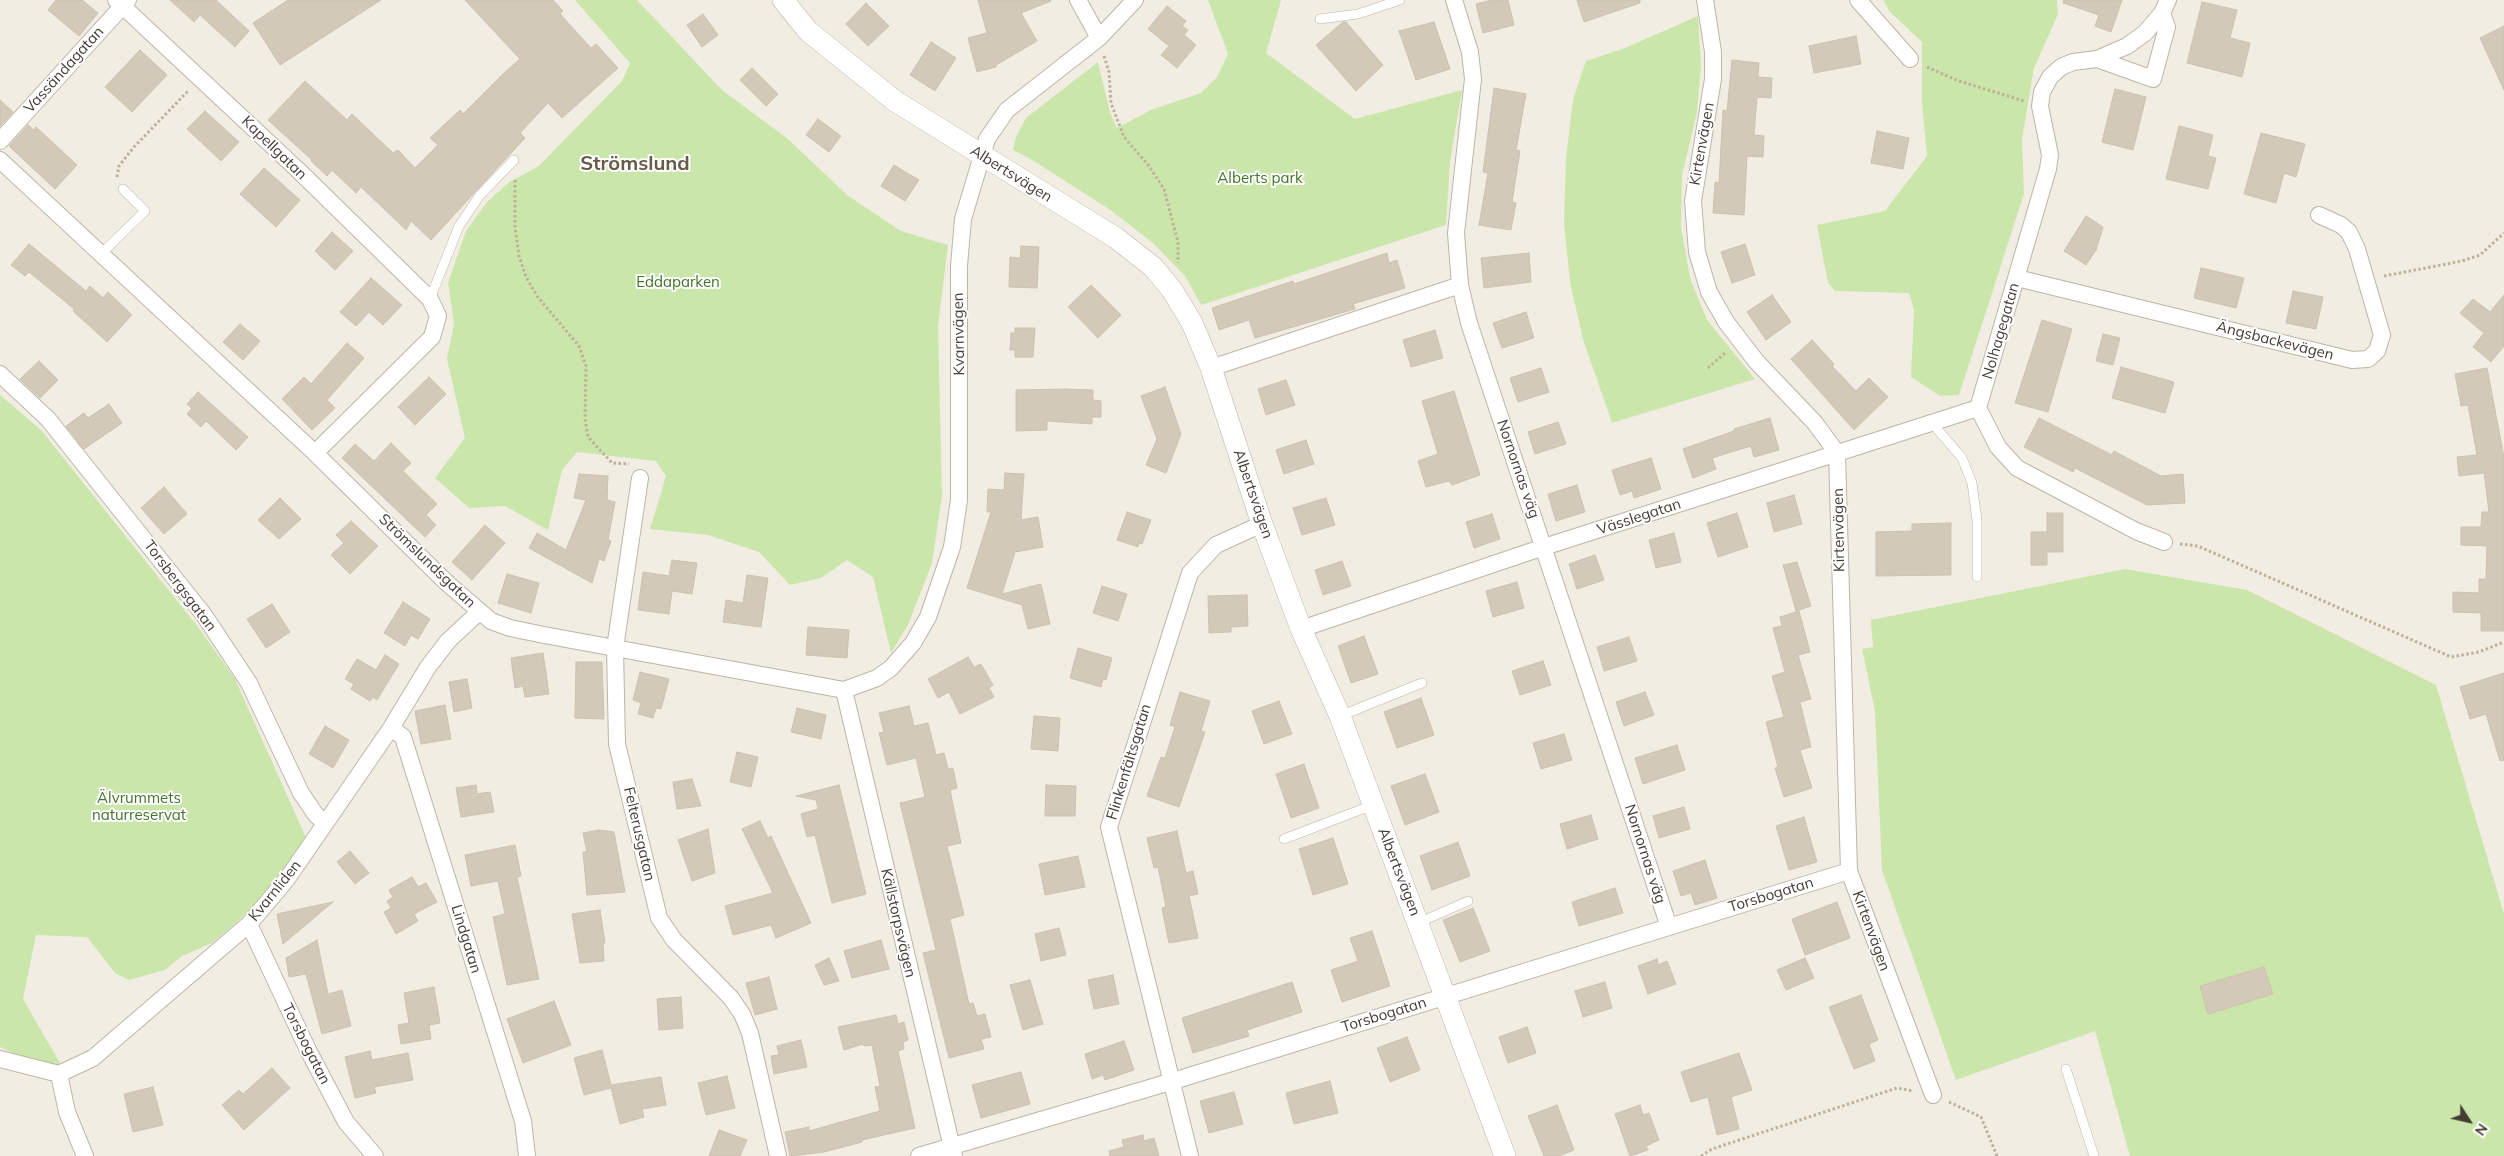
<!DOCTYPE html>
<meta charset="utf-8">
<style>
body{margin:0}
#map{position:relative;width:2504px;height:1156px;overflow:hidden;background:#f1ede3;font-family:Mulish,sans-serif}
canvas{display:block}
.north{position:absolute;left:2444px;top:1096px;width:50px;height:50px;-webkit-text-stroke:4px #fff;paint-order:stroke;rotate:125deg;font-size:14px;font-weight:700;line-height:20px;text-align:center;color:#433d33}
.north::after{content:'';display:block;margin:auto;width:18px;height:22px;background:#433d33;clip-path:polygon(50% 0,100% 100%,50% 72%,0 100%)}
</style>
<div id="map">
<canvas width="2504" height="1156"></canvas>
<div class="north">N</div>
</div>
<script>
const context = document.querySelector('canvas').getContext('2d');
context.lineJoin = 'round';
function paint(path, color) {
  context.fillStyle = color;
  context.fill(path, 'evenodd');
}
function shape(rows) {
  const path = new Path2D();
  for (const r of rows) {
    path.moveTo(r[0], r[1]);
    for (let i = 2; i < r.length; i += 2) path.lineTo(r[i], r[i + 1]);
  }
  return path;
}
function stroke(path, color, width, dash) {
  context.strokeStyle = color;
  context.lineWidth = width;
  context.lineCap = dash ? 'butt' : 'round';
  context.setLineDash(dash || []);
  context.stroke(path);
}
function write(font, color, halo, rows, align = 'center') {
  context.font = font + ' Mulish,sans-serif';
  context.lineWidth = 4;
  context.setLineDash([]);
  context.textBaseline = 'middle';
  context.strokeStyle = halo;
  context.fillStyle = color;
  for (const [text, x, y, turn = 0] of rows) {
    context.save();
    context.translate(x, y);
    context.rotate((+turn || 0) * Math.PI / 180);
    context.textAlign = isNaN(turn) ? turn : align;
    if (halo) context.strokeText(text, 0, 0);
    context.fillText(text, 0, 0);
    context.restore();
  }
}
const green = shape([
 [575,0,637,0,722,90,788,139,847,195,901,231,948,245,938,326,942,496,932,563,908,625,891,653,873,577,847,560,821,578,790,585,759,552,708,535,650,529,666,476,656,461,577,452,562,470,548,530,505,506,469,508,435,478,465,438,447,359,454,324,448,283,466,231,487,202,508,183,539,166,572,132,622,81,630,63],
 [1208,0,1281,0,1266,53,1355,119,1462,90,1450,162,1446,225,1201,305,1185,276,1153,243,1109,209,1029,158,1013,150,1016,137,1026,118,1098,62,1110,112,1117,128,1151,110,1201,93,1217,77,1228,54],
 [1883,0,2057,0,2058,14,2034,68,2022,139,2024,194,1959,395,1940,396,1911,377,1914,310,1909,293,1835,291,1828,283,1817,225,1885,211,1927,156,1922,103,1922,42,1890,12],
 [1698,16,1701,66,1697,112,1682,175,1681,227,1690,278,1707,320,1755,379,1612,423,1583,339,1570,282,1564,224,1566,158,1573,100,1586,61,1625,48],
 [0,395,42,431,198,627,235,679,308,842,273,887,238,921,212,943,182,956,165,970,129,980,115,973,87,937,36,935,23,999,61,1065,50,1065,22,1057,0,1047],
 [2125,569,2247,590,2436,685,2504,914,2504,1156,2130,1156,2095,1031,1956,1080,1882,870,1875,711,1862,649,1873,647,1871,620]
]);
const building = shape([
 [56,0,82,0,98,13,79,36,48,10,56,0],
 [170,0,216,0,249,31,235,47,200,15,194,22,170,0],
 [288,0,381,0,280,65,253,23,288,0],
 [465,0,553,0,563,11,560,14,591,48,596,44,618,68,562,118,548,103,520,133,525,138,431,240,411,221,406,230,361,187,356,193,332,170,327,176,311,161,312,160,268,120,305,81,347,120,352,114,393,153,398,150,415,168,438,145,430,138,460,110,463,114,505,72,520,59,465,0],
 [978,0,1050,0,1051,1,1021,13,1037,41,996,65,996,67,977,72,968,38,987,33,978,0],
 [1492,0,1508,0,1514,25,1483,33,1476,4,1492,0],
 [1577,0,1640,0,1640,3,1584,22,1577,0],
 [2064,0,2122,0,2111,32,2095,26,2099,15,2063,3,2064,0],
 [2202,2,2237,10,2230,38,2250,43,2242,77,2187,63,2202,2],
 [866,3,889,26,868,46,846,24,866,3],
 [1167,6,1186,21,1182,26,1188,30,1184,35,1196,45,1177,68,1161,55,1169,46,1148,29,1167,6],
 [703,14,718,35,702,47,687,25,703,14],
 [1343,22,1346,22,1383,65,1356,91,1316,45,1343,22],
 [1434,22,1450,69,1416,80,1399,31,1434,22],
 [2504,26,2504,90,2480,38,2504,26],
 [1856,36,1861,64,1814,73,1809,46,1856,36],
 [931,42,956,58,935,91,910,75,931,42],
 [140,50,167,75,132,112,105,87,140,50],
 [1732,60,1759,63,1758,77,1772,78,1771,98,1757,97,1754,135,1764,136,1763,157,1747,156,1744,215,1713,213,1715,182,1719,183,1723,110,1727,111,1732,60],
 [752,68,778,94,766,106,740,80,752,68],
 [1494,88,1526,94,1516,150,1520,151,1512,202,1516,203,1511,230,1479,225,1488,173,1483,172,1494,88],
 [2115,89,2146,97,2133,150,2102,142,2115,89],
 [0,100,13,112,0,126,0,100],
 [205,111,239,142,221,161,187,129,205,111],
 [818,119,841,136,829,152,806,135,818,119],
 [28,125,34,130,36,127,77,165,55,189,9,146,28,125],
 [2179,126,2213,135,2208,156,2216,158,2208,189,2166,179,2179,126],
 [1877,131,1909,138,1903,169,1871,163,1877,131],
 [2261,133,2305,144,2296,177,2284,173,2276,203,2244,194,2261,133],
 [894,165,919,180,905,201,881,186,894,165],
 [264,168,300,200,276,227,240,194,264,168],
 [2086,216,2103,227,2096,250,2086,265,2064,251,2086,216],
 [332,232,353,251,335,270,315,251,332,232],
 [29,244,86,291,90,286,103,298,108,292,132,315,107,342,73,311,74,309,29,272,25,276,11,265,29,244],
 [1745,244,1755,275,1732,283,1721,252,1745,244],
 [1021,246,1039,247,1037,288,1009,287,1010,257,1020,258,1021,246],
 [1387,253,1389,263,1397,260,1405,288,1353,304,1355,309,1255,338,1249,320,1219,330,1212,308,1293,281,1294,284,1387,253],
 [1529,253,1531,282,1484,288,1481,258,1529,253],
 [2201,268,2244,278,2236,308,2194,298,2201,268],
 [371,278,402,305,383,325,369,312,356,326,340,312,371,278],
 [1091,285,1121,315,1098,338,1068,307,1091,285],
 [2293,291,2323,297,2316,329,2286,323,2293,291],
 [1772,295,1791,322,1766,340,1747,312,1772,295],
 [2504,295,2504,346,2491,362,2473,347,2484,333,2460,313,2473,299,2490,312,2504,295],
 [1526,312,1534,338,1502,348,1493,323,1526,312],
 [2042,320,2072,329,2048,412,2015,403,2042,320],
 [240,324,260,341,243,360,223,342,240,324],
 [1015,328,1035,328,1033,357,1015,357,1015,350,1010,350,1011,333,1015,333,1015,328],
 [1435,330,1443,358,1411,367,1403,340,1435,330],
 [2103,334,2120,338,2113,365,2096,361,2103,334],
 [1812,340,1834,364,1832,366,1856,391,1869,378,1888,397,1854,430,1791,359,1812,340],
 [347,343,364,358,327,400,335,408,312,430,282,399,304,377,311,384,347,343],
 [39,361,58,380,40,398,20,379,39,361],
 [2121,367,2174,382,2165,413,2112,398,2121,367],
 [1541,368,1549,392,1518,402,1510,378,1541,368],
 [2487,368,2504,457,2504,631,2481,631,2481,613,2453,612,2453,592,2479,593,2479,579,2486,579,2487,546,2461,545,2461,527,2481,527,2482,512,2489,512,2484,473,2459,476,2457,457,2477,455,2468,405,2461,406,2455,374,2487,368],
 [429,377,446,394,415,425,398,407,429,377],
 [1286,380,1295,405,1266,415,1258,389,1286,380],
 [1165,387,1181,434,1166,473,1146,465,1157,439,1141,396,1165,387],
 [1066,389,1093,390,1093,400,1101,401,1101,417,1092,417,1092,424,1047,421,1047,430,1016,431,1016,390,1066,389],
 [1454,391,1480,475,1452,485,1449,481,1426,487,1418,461,1438,454,1422,401,1454,391],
 [198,392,248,437,236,450,206,421,201,427,187,414,192,408,187,404,198,392],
 [109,404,122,423,84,449,66,426,84,413,88,418,109,404],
 [1770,418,1779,450,1754,457,1751,446,1712,458,1716,469,1693,478,1683,449,1734,431,1734,429,1770,418],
 [2039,418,2112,455,2114,451,2161,476,2183,474,2185,503,2147,505,2075,468,2073,472,2024,447,2039,418],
 [1558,422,1566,444,1535,454,1528,432,1558,422],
 [1306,440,1314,464,1284,474,1276,450,1306,440],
 [391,443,411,463,403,471,437,504,426,515,436,525,425,537,342,458,355,444,374,461,391,443],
 [1651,458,1661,489,1634,498,1632,491,1620,495,1612,470,1651,458],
 [1005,473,1024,474,1021,520,1038,517,1043,547,1015,552,1002,594,1041,584,1050,624,1028,629,1022,605,967,588,991,512,987,512,988,489,1004,490,1005,473],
 [579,474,608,476,607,500,615,502,608,540,611,541,604,561,599,559,592,583,529,548,537,533,566,550,586,500,574,498,579,474],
 [1577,485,1585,512,1556,521,1548,494,1577,485],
 [164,487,187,514,164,534,141,508,164,487],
 [1794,495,1802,524,1774,532,1767,503,1794,495],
 [280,498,301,519,279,539,258,520,280,498],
 [1326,498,1335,525,1302,535,1293,508,1326,498],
 [1127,512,1151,520,1142,544,1139,543,1138,547,1117,540,1127,512],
 [1737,513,1748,547,1718,557,1707,523,1737,513],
 [2047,513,2063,513,2063,552,2047,552,2047,565,2031,565,2031,532,2047,532,2047,513],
 [1492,514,1500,539,1474,548,1466,522,1492,514],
 [351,521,378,546,350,574,331,555,344,543,336,535,351,521],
 [1951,523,1951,575,1876,576,1876,532,1912,531,1912,524,1951,523],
 [485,525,505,543,472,580,452,562,485,525],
 [1674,533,1681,562,1656,568,1649,540,1674,533],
 [1595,555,1604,580,1577,589,1569,564,1595,555],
 [672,560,697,563,692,594,672,591,669,614,638,610,643,572,669,576,672,560],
 [1342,561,1351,586,1323,595,1315,570,1342,561],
 [1797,562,1811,606,1796,611,1783,565,1797,562],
 [507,574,539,583,531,613,498,603,507,574],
 [747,575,768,578,761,627,723,622,726,600,743,603,747,575],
 [1517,582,1524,608,1493,617,1486,591,1517,582],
 [1102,586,1127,594,1118,621,1093,613,1102,586],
 [1247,595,1248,626,1231,627,1231,632,1209,633,1208,596,1247,595],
 [403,602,430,619,418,639,411,635,405,646,384,633,403,602],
 [272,604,290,632,266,648,247,619,272,604],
 [1799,611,1810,652,1798,655,1811,699,1800,702,1811,747,1800,750,1812,788,1784,797,1775,768,1778,767,1766,722,1784,717,1772,676,1785,672,1773,628,1782,626,1780,617,1799,611],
 [808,627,849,630,847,658,806,655,808,627],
 [1364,636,1378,674,1351,683,1338,646,1364,636],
 [1629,637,1637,661,1604,671,1597,647,1629,637],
 [1078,648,1112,658,1106,680,1103,679,1101,687,1070,678,1078,648],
 [543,653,549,694,525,697,523,686,515,688,511,658,543,653],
 [385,655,399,664,377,700,373,697,370,701,351,689,354,684,345,679,357,659,376,670,385,655],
 [968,657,974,667,981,664,993,685,989,688,994,697,960,714,949,692,938,698,928,679,968,657],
 [1543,661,1551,685,1520,695,1512,671,1543,661],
 [576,662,602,662,604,719,575,718,576,662],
 [640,672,669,679,661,709,656,708,653,718,638,714,641,703,633,700,640,672],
 [2504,673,2504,760,2500,761,2486,714,2470,719,2460,687,2504,673],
 [467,679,472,708,454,712,449,682,467,679],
 [1180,692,1210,701,1201,731,1205,732,1179,807,1147,796,1161,757,1165,758,1175,727,1170,725,1180,692],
 [1645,692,1654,715,1624,726,1616,702,1645,692],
 [1421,698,1434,735,1397,748,1384,712,1421,698],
 [1279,701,1292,734,1264,744,1252,711,1279,701],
 [445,705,451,739,421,744,415,711,445,705],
 [909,706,914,726,928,723,936,755,944,753,948,769,953,768,957,788,950,790,961,843,947,846,964,915,950,919,969,1004,973,1003,977,1016,985,1014,991,1037,981,1039,984,1049,949,1058,923,953,936,950,900,803,925,797,916,758,887,765,879,733,884,732,879,713,909,706],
 [797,708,826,715,821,739,791,732,797,708],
 [1034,716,1060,718,1058,751,1031,749,1034,716],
 [325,726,349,740,333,768,309,754,325,726],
 [1564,734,1572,760,1541,769,1533,743,1564,734],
 [1677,745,1685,770,1643,784,1635,758,1677,745],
 [737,752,758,757,751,787,730,782,737,752],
 [1304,764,1319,808,1291,818,1276,774,1304,764],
 [1425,774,1439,812,1405,825,1391,786,1425,774],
 [692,779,701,806,677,809,673,782,692,779],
 [476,785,477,794,490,792,494,812,461,817,456,788,476,785],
 [839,785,866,894,832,903,815,835,807,837,801,814,818,809,816,800,796,796,839,785],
 [1046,785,1076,786,1075,816,1045,816,1046,785],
 [1684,807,1690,829,1659,838,1653,816,1684,807],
 [1591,815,1598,839,1567,849,1560,824,1591,815],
 [1804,817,1817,862,1789,870,1776,826,1804,817],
 [760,821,768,838,771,836,811,923,776,938,771,925,733,935,725,906,773,893,742,829,760,821],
 [708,829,715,873,692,881,678,840,708,829],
 [599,830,614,832,625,892,587,895,583,852,587,852,583,833,599,830],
 [1177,831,1186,873,1193,871,1198,894,1189,896,1198,938,1169,943,1162,908,1166,907,1158,867,1154,868,1147,838,1177,831],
 [1333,838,1348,884,1313,895,1299,849,1333,838],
 [1458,842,1470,876,1432,890,1420,856,1458,842],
 [515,845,521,876,517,877,539,979,507,985,493,917,505,914,498,881,471,886,465,855,515,845],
 [350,851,369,873,355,884,337,862,350,851],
 [1078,856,1085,887,1045,895,1039,864,1078,856],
 [1705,860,1717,898,1695,905,1691,893,1681,896,1673,871,1705,860],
 [412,877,418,887,426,883,437,902,414,914,418,921,396,934,384,912,391,908,387,901,393,897,389,890,412,877],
 [1615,888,1623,913,1579,926,1572,902,1615,888],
 [333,902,283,944,277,914,333,902],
 [1837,902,1850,938,1805,955,1792,919,1837,902],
 [1473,908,1490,951,1460,962,1443,920,1473,908],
 [600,910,605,943,603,943,604,961,580,963,572,914,600,910],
 [1059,928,1066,955,1041,961,1035,934,1059,928],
 [1372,931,1390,986,1342,1002,1331,970,1358,961,1350,938,1372,931],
 [317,940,328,994,342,990,351,1026,322,1034,306,974,289,977,286,958,317,940],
 [881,940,889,969,852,978,844,951,881,940],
 [829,958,839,981,824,985,815,965,829,958],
 [1805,958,1814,978,1786,990,1777,970,1805,958],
 [1657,959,1658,965,1667,961,1676,984,1648,994,1638,966,1657,959],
 [2264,967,2273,994,2208,1014,2200,986,2264,967],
 [1113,975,1119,1004,1094,1009,1088,980,1113,975],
 [769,977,777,1009,755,1015,746,983,769,977],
 [1030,980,1043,1024,1023,1030,1010,985,1030,980],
 [1292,982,1302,1012,1247,1030,1249,1036,1193,1053,1182,1018,1292,982],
 [1605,982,1612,1008,1583,1017,1575,991,1605,982],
 [434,987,440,1023,429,1025,431,1039,401,1044,398,1025,409,1023,404,993,434,987],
 [1861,995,1878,1040,1869,1044,1875,1061,1854,1069,1829,1007,1861,995],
 [681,997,683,1028,659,1030,657,999,681,997],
 [554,1001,571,1045,523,1063,507,1019,554,1001],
 [896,1015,898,1024,904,1022,908,1040,903,1042,904,1049,898,1051,915,1128,862,1140,862,1142,824,1152,790,1156,785,1132,809,1127,809,1131,880,1111,875,1087,880,1086,872,1045,864,1046,863,1044,844,1050,838,1027,896,1015],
 [1527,1027,1536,1053,1508,1063,1499,1037,1527,1027],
 [1407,1037,1420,1070,1390,1082,1377,1048,1407,1037],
 [801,1040,807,1067,774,1074,771,1056,779,1055,777,1046,801,1040],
 [1124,1041,1134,1070,1105,1080,1103,1075,1092,1079,1085,1054,1124,1041],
 [602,1050,611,1085,661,1077,666,1105,642,1109,644,1117,620,1124,611,1088,584,1095,574,1058,602,1050],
 [370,1051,372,1060,408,1053,413,1080,374,1087,376,1093,355,1098,345,1057,370,1051],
 [1739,1053,1752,1090,1731,1097,1739,1129,1717,1135,1708,1097,1691,1102,1681,1072,1739,1053],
 [272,1068,290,1088,244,1130,222,1105,239,1090,243,1094,272,1068],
 [1021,1072,1030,1104,981,1118,972,1085,1021,1072],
 [727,1076,735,1108,706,1115,698,1083,727,1076],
 [1330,1081,1338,1113,1294,1124,1286,1093,1330,1081],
 [153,1087,163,1125,133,1132,124,1094,153,1087],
 [1234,1092,1243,1124,1209,1133,1200,1101,1234,1092],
 [1557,1105,1574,1150,1559,1156,1544,1156,1528,1116,1557,1105],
 [1640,1105,1643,1115,1649,1113,1659,1140,1646,1146,1648,1150,1630,1156,1615,1114,1640,1105],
 [719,1130,747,1140,740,1156,709,1156,719,1130],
 [1143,1135,1144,1141,1154,1138,1159,1156,1110,1156,1109,1151,1124,1147,1122,1140,1143,1135]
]);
const path = shape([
 [1104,56,1109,72,1111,103,1124,137,1149,166,1164,189,1178,242,1178,263],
 [1927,67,1956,80,2024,101],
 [117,177,119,166,134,147,188,91],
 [515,180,515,227,519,256,526,277,537,296,579,346,586,366,585,419,588,437,612,463,629,464],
 [2384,276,2462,261,2480,255,2504,233],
 [1708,368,1726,352],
 [2180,544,2198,546,2451,657,2479,652,2504,642],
 [1949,1102,1981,1117,1997,1156],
 [1701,1156,1712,1149,1897,1088,1913,1091]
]);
const service = shape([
 [1320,19,1358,14,1400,0],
 [102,253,145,211,123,189],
 [430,299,459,226,480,195,514,160],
 [1932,423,1962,458,1972,483,1977,520,1977,577],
 [1340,716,1422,683],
 [1284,839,1373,805],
 [1418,923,1468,901],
 [2066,1069,2094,1156]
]);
const minor = shape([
 [116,0,298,170,430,299,438,316,432,337,315,453],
 [1078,0,1099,38],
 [1454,0,1470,52,1473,79,1456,233,1460,285,1469,323,1669,927],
 [1705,0,1713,52,1713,79,1693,201,1697,252,1709,292,1726,322,1756,361,1815,423,1837,453,1849,871,1933,1095],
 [1858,0,1910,59],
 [2097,59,2153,79,2167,27,2162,13],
 [0,141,128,0],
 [0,160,315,453,447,583,491,621,510,628,544,635,844,690],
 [2017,278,2352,360,2368,359,2377,351,2382,335,2357,249,2349,232,2341,225,2319,215],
 [1211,368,1460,285],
 [0,374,48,419,204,615,249,683,301,793,316,815,325,823],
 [640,478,615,648,617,744,659,918,674,940,731,998,742,1014,750,1033,778,1156],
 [2164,542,2136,531,2017,468,1998,447,1978,408,2048,169,2050,155,2040,106,2042,92,2050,77,2061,67,2073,62,2097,59,2127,46,2145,33,2162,13,2168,0],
 [1301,629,1544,547,1978,408],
 [844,690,877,678,891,668,913,643,928,617,952,547,959,500,959,266,963,219,987,139,1007,110,1099,38,1135,0],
 [844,690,954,1156],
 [391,728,403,737,523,1121,527,1156],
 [249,924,308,1050,346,1122,375,1156],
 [0,1059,59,1074,93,1058,249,924,287,879,391,728,428,667,448,641,479,612],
 [59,1074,67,1112,85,1156],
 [919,1156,1170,1082,1849,871],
 [1190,1156,1109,827,1190,573,1216,545,1262,524]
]);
const tertiary = shape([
 [783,0,808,31,895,101,1116,238,1153,267,1172,290,1192,323,1211,368,1262,524,1301,629,1340,716,1505,1156]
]);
const streetNames = [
 ["Vassändagatan",64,70,-48],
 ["Kirtenvägen",1702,144,-80],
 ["Kapellgatan",274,148,44],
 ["Albertsvägen",1011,174,32],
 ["Nolhagegatan",2001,331,-74],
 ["Kvarnvägen",959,334,-91],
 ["Ängsbackevägen",2275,341,14],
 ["Nornornas väg",1518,469,71],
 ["Albertsvägen",1253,494,71],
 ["Vässlegatan",1639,517,-18],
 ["Kirtenvägen",1839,530,-91],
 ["Strömslundsgatan",427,561,44],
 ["Torsbergsgatan",180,586,53],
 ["Flinkenfältsgatan",1129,762,-73],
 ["Felterusgatan",639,834,77],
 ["Nornornas väg",1645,854,72],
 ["Albertsvägen",1399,872,69],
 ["Kvarnliden",275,891,-51],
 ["Torsbogatan",1771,895,-17],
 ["Källstorpsvägen",898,923,77],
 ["Kirtenvägen",1871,931,70],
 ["Lindgatan",466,939,73],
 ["Torsbogatan",1384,1015,-17],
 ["Torsbogatan",306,1044,63]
];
const parkNames = [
 ["Alberts park",1260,178],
 ["Eddaparken",678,282],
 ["Älvrummets",139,798],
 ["naturreservat",139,815]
];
const districtNames = [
 ["Strömslund",635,164]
];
paint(green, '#cbe6ab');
paint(building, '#d3c9b9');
stroke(building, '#cdc1ac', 1);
stroke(service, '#bdb5a6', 10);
stroke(minor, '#bdb5a6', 18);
stroke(tertiary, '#bdb5a6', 22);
stroke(path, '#beb197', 3, [2.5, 2.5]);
stroke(service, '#fff', 9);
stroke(minor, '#fff', 16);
stroke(tertiary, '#fff', 21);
write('15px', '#433d33', '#fff', streetNames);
write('15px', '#437428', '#fff', parkNames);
write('bold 20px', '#665b4b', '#fff', districtNames);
</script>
